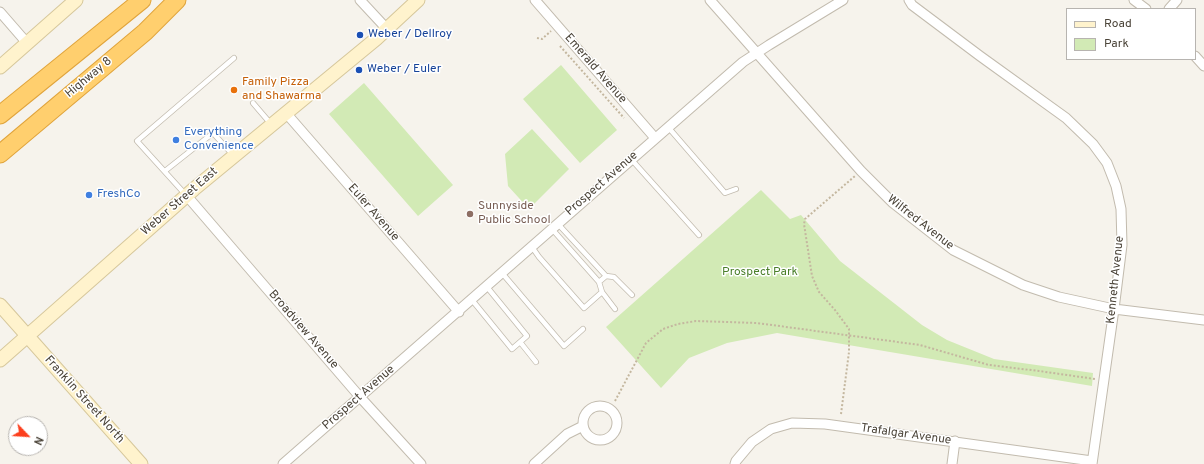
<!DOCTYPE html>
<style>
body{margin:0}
#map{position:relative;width:1204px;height:464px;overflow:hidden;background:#f6f3ec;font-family:Overpass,sans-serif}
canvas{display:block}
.legend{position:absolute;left:1066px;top:8px;width:130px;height:52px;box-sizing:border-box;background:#fff;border:1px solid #b7b4b0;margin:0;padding:5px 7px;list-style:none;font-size:12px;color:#4b4439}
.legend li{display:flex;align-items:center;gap:8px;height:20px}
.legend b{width:20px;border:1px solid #b7b4b0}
.north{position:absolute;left:8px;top:416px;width:40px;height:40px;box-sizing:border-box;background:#fff;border:1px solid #b7b4b0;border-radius:50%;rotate:115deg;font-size:11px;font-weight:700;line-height:16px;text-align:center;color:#4b4439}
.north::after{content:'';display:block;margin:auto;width:14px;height:18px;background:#fc3f1d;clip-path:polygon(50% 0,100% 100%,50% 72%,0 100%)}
</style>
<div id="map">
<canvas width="1204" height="464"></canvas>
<ul class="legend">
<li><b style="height:5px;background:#fff3cd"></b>Road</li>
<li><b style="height:11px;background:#d2eab5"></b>Park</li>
</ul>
<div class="north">N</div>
</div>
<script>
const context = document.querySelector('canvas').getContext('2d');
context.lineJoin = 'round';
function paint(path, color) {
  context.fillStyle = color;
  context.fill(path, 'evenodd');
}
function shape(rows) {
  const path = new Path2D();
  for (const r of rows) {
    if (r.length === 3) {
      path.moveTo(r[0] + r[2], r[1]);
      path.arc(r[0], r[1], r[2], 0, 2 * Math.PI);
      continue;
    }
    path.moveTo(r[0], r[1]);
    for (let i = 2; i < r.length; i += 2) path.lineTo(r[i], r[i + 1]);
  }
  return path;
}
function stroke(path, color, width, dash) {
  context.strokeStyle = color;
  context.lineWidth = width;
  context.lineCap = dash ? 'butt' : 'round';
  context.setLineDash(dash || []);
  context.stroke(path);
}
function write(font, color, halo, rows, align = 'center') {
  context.font = font + ' Overpass,sans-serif';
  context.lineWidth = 3;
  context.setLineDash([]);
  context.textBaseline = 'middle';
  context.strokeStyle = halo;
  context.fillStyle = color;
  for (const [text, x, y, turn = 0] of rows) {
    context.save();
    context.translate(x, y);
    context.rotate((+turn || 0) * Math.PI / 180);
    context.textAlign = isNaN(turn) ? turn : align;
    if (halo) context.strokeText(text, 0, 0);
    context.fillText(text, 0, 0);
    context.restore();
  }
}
const green = shape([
 [561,65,617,130,580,163,523,99],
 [364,83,453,185,418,216,329,114],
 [532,129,569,169,529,209,508,186,505,154],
 [761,190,790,219,801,215,840,261,922,325,947,340,994,359,1093,373,1092,386,777,333,727,343,689,358,661,388,606,327]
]);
const path = shape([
 [537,38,542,39,551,31],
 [560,46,624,118],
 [615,401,646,343,663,329,678,324,696,321,757,323,920,345,989,365,1039,371,1095,379],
 [841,414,849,352,849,329,835,310,819,292,812,276,804,224,805,219,855,176]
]);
const lane = shape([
 [253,103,271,124],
 [668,127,725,193,736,189],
 [631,159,699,235],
 [165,171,213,133,233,155],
 [185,194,137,141,234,58],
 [558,224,606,276,614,277,632,295],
 [552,229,599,282],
 [532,247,539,257,584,308,602,292,599,282,606,276],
 [502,273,564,346,583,329],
 [602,292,615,309],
 [472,300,512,349,527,336,487,287],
 [520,342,536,362]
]);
const street = shape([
 [360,0,386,28],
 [535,0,655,138],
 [710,0,861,171,893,203,953,250,1023,285,1059,297,1114,309,1204,320],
 [909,0,912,5,980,56,1066,118,1093,144,1107,163,1116,186,1121,209,1122,245,1114,309,1092,464],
 [1134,0,1146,9],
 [1169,9,1177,0],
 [0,12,27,43],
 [1195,56,1204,66],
 [286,113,459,312],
 [187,196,360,397,421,464],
 [600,423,17],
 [283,464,743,62,769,45,843,0],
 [534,464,567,434,583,426],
 [735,464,736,461,752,442,771,429,792,423,825,424,1092,461],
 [952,464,955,441]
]);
const secondary = shape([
 [0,67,76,0],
 [0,305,141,464],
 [0,360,194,189,376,39,418,0]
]);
const highway = shape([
 [0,115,142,0],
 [0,154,145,32,177,0]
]);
const markers = [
 [360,35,4,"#1a4fb4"],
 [359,70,4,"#1a4fb4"],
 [234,90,4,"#e8710a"],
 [176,140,4,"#3f7fe0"],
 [89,195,4,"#3f7fe0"],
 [470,214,4,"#8d6e63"]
];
const transitNames = [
 ["Weber / Dellroy",368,35],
 ["Weber / Euler",367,70]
];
const streetNames = [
 ["Emerald Avenue",595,69,49],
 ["Highway 8",89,78,-40],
 ["Prospect Avenue",602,184,-41],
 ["Weber Street East",180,202,-41],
 ["Euler Avenue",373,213,49],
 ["Wilfred Avenue",920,223,38],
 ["Kenneth Avenue",1116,280,-84],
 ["Broadview Avenue",303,330,49],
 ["Prospect Avenue",359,398,-41],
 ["Franklin Street North",84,400,48],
 ["Trafalgar Avenue",906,435,8]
];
const foodNames = [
 ["Family Pizza",242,83],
 ["and Shawarma",242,97]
];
const shopNames = [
 ["Everything",184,133],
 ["Convenience",184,147],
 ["FreshCo",97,195]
];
const educationNames = [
 ["Sunnyside",478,207],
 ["Public School",478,221]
];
const parkNames = [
 ["Prospect Park",760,273]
];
paint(green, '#d2eab5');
stroke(lane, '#c2bbae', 6);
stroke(street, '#c2bbae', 11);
stroke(secondary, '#d6c79b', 15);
stroke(highway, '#e0a43c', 19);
stroke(path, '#c4b79f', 2, [2, 2]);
stroke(lane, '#fff', 4.5);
stroke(street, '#fff', 9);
stroke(secondary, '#fff3cd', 13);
stroke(highway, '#ffcf6e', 17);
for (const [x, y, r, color] of markers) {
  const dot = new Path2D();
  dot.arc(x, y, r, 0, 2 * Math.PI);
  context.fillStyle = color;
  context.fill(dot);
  stroke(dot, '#fff', 1.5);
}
write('12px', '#164399', '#fff', transitNames, 'left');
write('12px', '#4b4439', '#fff', streetNames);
write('12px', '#c56008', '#fff', foodNames, 'left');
write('12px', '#366cbe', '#fff', shopNames, 'left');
write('12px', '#785e54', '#fff', educationNames, 'left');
write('12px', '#4a7f2a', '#fff', parkNames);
</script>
